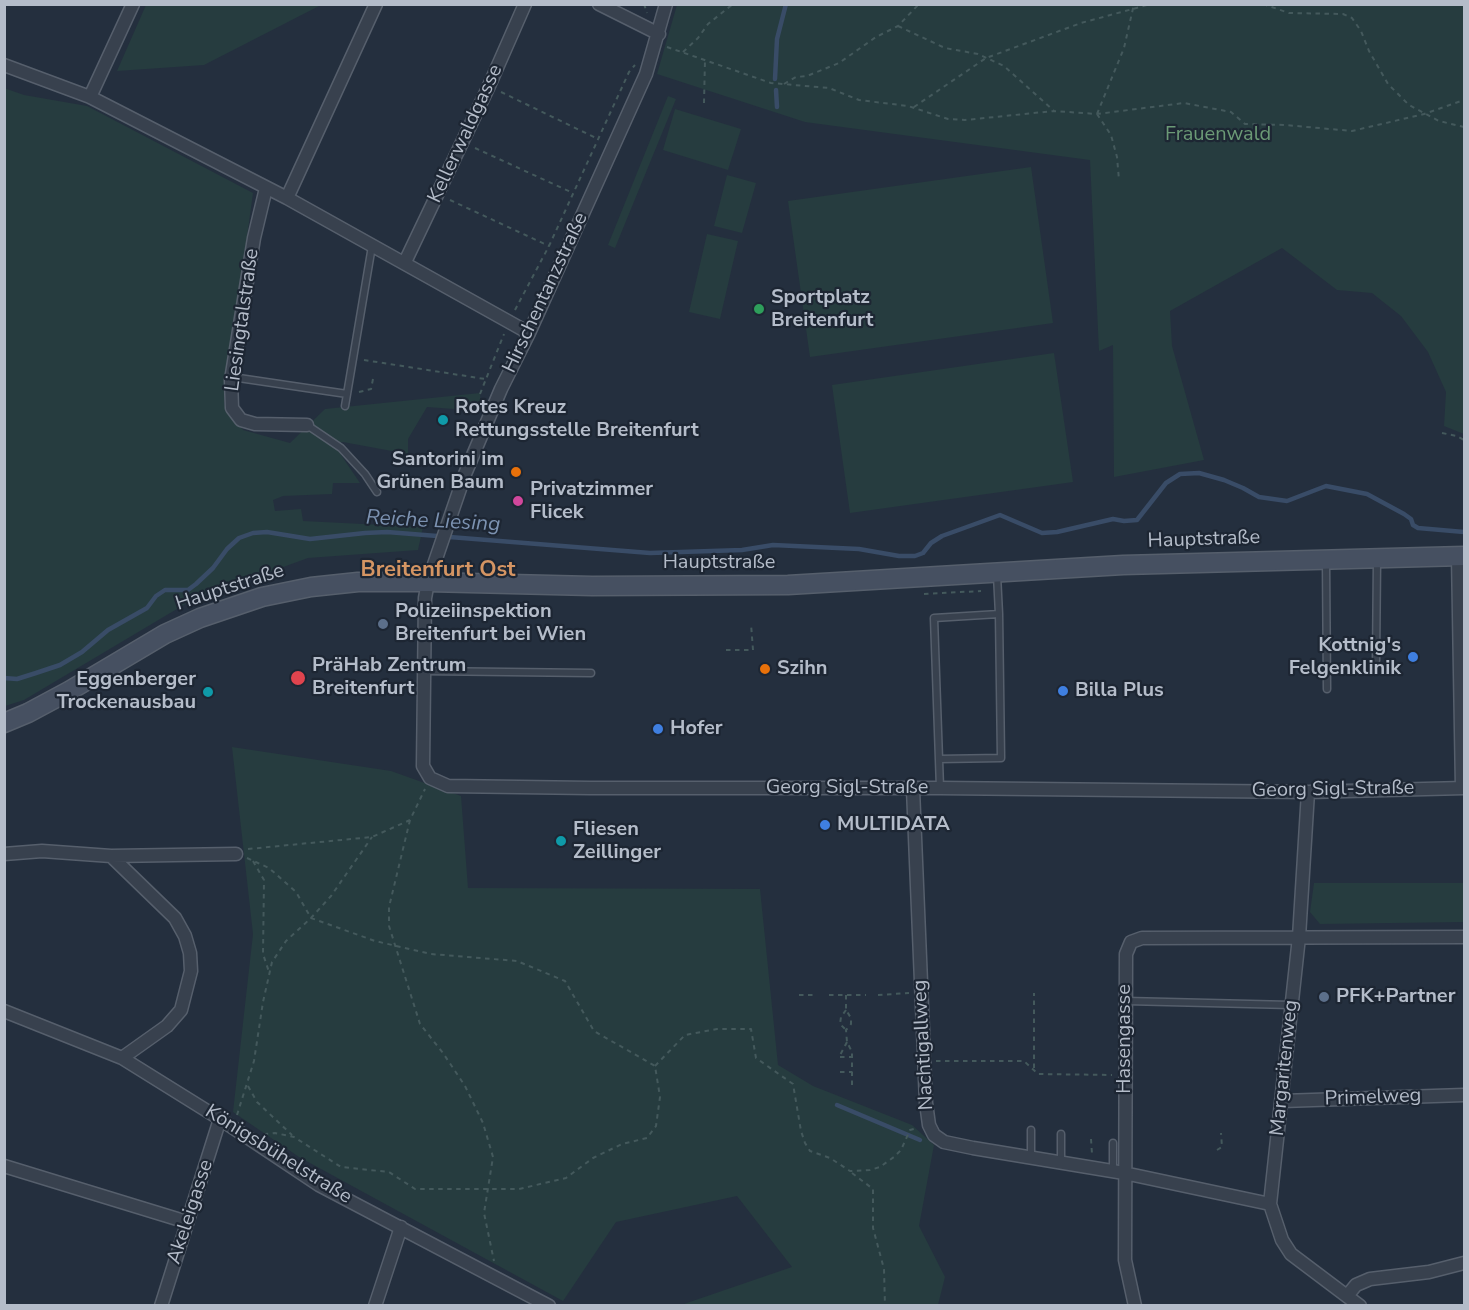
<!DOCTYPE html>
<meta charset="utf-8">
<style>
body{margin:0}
#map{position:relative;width:1469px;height:1310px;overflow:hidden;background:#242f3e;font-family:"Nunito Sans",sans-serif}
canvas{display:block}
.frame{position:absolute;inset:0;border:6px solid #b4bcc9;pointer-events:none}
</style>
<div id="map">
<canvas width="1469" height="1310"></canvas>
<div class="frame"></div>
</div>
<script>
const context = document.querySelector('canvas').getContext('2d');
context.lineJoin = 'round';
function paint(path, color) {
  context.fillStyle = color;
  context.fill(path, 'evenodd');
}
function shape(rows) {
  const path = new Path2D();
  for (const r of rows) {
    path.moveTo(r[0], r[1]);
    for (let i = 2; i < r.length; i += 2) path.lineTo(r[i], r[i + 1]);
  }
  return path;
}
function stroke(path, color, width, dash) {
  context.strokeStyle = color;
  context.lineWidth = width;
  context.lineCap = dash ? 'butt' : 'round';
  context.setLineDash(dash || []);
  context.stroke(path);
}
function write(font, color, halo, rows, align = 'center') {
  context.font = font + ' "Nunito Sans",sans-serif';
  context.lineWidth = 4.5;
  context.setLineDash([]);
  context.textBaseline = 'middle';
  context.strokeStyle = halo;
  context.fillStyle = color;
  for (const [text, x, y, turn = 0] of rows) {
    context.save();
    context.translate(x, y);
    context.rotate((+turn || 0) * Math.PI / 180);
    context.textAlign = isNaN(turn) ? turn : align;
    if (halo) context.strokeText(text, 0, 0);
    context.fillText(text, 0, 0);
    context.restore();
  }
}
const green = shape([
 [146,5,146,4,321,5,204,65,117,71],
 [677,5,1464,5,1464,434,1444,426,1446,392,1428,352,1401,316,1372,293,1337,290,1282,248,1170,311,1172,346,1204,460,1114,477,1113,345,1099,351,1090,160,805,122,657,74],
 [4,88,24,95,87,106,253,193,224,404,243,430,290,443,325,409,480,393,481,411,427,407,408,439,408,454,343,442,333,443,360,483,333,483,332,494,283,496,273,500,275,511,301,509,303,521,423,527,418,550,308,558,192,600,24,700,5,706],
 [668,96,676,99,615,248,608,245],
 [675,109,741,129,728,170,663,150],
 [1031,167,1053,323,810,357,788,201],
 [727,175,756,183,742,233,714,226],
 [707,234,738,241,720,319,689,312],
 [1054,353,1073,482,850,513,832,385],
 [232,747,391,771,461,796,468,888,760,889,778,1065,813,1086,912,1125,934,1145,919,1226,945,1277,938,1305,681,1305,792,1267,737,1196,616,1222,563,1301,299,1157,233,1112,253,934],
 [1314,883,1464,883,1464,922,1320,924,1310,912]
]);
const stream = shape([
 [775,79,777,39,786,4],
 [776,90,777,107],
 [4,678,17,679,36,673,60,665,82,652,108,630,147,608,156,596,165,590,188,590,196,584,213,568,227,549,239,538,253,533,267,532,310,539,365,533,387,532,650,553,742,550,773,545,859,549,899,556,915,556,923,553,931,543,942,536,1000,515,1042,533,1057,532,1113,519,1124,521,1137,520,1166,483,1180,474,1199,473,1224,480,1243,488,1259,497,1287,501,1326,486,1367,494,1404,514,1411,519,1413,525,1418,528,1464,532],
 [837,1105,920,1140]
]);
const path = shape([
 [644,4,647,13],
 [1263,4,1289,13,1343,14,1352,18,1361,31,1369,51,1388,84,1409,105,1439,121,1464,127],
 [898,26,945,48,978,54,1004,66,1054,111],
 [667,47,771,83,829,88,859,100,908,106,948,119,965,120,1054,111,1097,114,1184,103,1231,112,1245,124,1285,125,1352,131,1424,114,1464,100],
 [683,52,698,38,708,24,733,4],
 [784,84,796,77,807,76,839,63,876,37,898,26,919,4],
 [501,92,598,139],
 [704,103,705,60],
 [914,107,986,58,1081,23,1151,4],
 [1097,114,1124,48,1134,4],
 [1097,114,1111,135,1117,157,1119,180],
 [475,148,573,193],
 [450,200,549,246],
 [515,310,549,246,629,72,635,65],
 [364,360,485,379],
 [359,392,371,389,373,379],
 [480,394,504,334],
 [1442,433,1457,436,1464,440],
 [924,594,981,591],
 [726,650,753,650,751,624],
 [410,820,389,907,389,926,420,1024,443,1053,465,1086,483,1123,493,1157,484,1213,494,1261],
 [248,849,372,837,410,820,425,789],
 [247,858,269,868,296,892,311,918,375,941,431,954,517,961,565,981,594,1031,655,1066,660,1097,656,1126,647,1138,622,1144,593,1158,566,1178,519,1189,415,1189,389,1172,341,1167,294,1137,275,1133,265,1134],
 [253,861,264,880,263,954,269,972],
 [799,995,816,995],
 [829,995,866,995],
 [846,995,846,1010,851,1018,851,1024,846,1030,847,1042,852,1052,852,1085],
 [878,995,909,993],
 [846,1010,841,1017,840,1024,846,1030],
 [847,1042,839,1057,852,1057],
 [936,1061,1024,1061,1038,1074,1112,1075],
 [655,1066,685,1035,717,1029,751,1029,756,1058,793,1084,801,1131,805,1143,810,1151,830,1158,850,1171,870,1170,880,1167,894,1157,901,1150,910,1130,917,1128],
 [1034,1068,1034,993],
 [840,1072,852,1072],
 [248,1086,257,1102,292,1135],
 [237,1115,254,1061,263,1002,272,962,286,941,311,918,331,896,372,837],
 [1091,1139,1092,1154],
 [1217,1150,1222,1147,1221,1133],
 [852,1173,873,1189,873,1228,884,1269,885,1306]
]);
const service = shape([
 [232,377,347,394],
 [345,406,372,246],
 [307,425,341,448,365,474,377,492],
 [1326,562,1327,689],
 [1376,661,1377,561],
 [424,671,591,673],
 [939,759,1001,758,999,614],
 [940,788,934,618,999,614,997,575],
 [1126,1001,1291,1005],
 [1031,1130,1031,1158],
 [1061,1134,1061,1163],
 [1113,1143,1113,1171]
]);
const minor = shape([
 [599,4,659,34],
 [666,4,646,74,529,333,501,389,465,474,428,582,425,598,423,766,430,778,448,786,590,788,940,788,1308,792,1464,788],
 [4,65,90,97,287,198,529,333],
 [90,97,133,4],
 [266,188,254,238,231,380,232,408,241,420,255,424,307,425],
 [287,198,376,4],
 [405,262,489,86,525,4],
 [1458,556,1462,788],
 [913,789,926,1103,929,1125,934,1135,944,1142,973,1148,1124,1173,1270,1204],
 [1308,792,1299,937,1270,1204,1282,1240,1291,1254,1360,1306],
 [4,854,42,851,111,856,236,854],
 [111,856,175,918,185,936,190,953,191,971,181,1010,167,1026,122,1058],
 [4,1011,122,1058,220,1119,319,1185,549,1306],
 [1282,1101,1464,1095],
 [4,1166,187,1222],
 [1347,1296,1356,1285,1370,1279,1429,1272,1464,1263],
 [161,1306,220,1119],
 [375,1306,401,1227],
 [1135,1306,1125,1260,1126,954,1131,942,1142,938,1464,937]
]);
const secondary = shape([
 [4,723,28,713,69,691,165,634,200,618,262,597,311,587,358,582,428,582,592,586,788,585,1123,565,1464,556]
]);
const markers = [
 [759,309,6,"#2e9e5b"],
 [443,420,6,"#0f9aa8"],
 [516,472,6,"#e8710a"],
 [518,501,6,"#d1479c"],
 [383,624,6,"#5c6f8a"],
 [1413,657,6,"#3f7fe0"],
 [765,669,6,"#e8710a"],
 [298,678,8,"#e0444e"],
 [1063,691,6,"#3f7fe0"],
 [208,692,6,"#0f9aa8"],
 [658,729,6,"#3f7fe0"],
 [825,825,6,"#3f7fe0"],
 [561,841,6,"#0f9aa8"],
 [1324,997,6,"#5c6f8a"]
];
const streetNames = [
 ["Kellerwaldgasse",466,134,-65],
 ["Hirschentanzstraße",546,293,-65],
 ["Liesingtalstraße",243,320,-82],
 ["Hauptstraße",1204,540,-2],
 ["Hauptstraße",719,563],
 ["Hauptstraße",230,588,-18],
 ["Georg Sigl-Straße",847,788],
 ["Georg Sigl-Straße",1333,790,-1],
 ["Hasengasse",1125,1039,-90],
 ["Nachtigallweg",924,1045,-93],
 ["Margaritenweg",1285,1068,-84],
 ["Primelweg",1373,1098,-2],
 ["Königsbühelstraße",278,1155,32],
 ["Akeleigasse",191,1212,-72]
];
const parkNames = [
 ["Frauenwald",1218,135]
];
const poiNames = [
 ["Sportplatz",771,298],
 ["Breitenfurt",771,321],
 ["Rotes Kreuz",455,408],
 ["Rettungsstelle Breitenfurt",455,431],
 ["Santorini im",504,460,"right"],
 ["Grünen Baum",504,483,"right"],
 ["Privatzimmer",530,490],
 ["Flicek",530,513],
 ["Polizeiinspektion",395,612],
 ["Breitenfurt bei Wien",395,635],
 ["Kottnig's",1401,646,"right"],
 ["Felgenklinik",1401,669,"right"],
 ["PräHab Zentrum",312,666],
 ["Breitenfurt",312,689],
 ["Szihn",777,669],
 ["Eggenberger",196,680,"right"],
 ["Trockenausbau",196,703,"right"],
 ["Billa Plus",1075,691],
 ["Hofer",670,729],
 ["MULTIDATA",837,825],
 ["Fliesen",573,830],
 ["Zeillinger",573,853],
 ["PFK+Partner",1336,997]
];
const waterNames = [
 ["Reiche Liesing",433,522,3]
];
const quarterNames = [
 ["Breitenfurt Ost",438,571]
];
paint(green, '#263c3f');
stroke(stream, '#394c67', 4.5);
stroke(service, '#565f6c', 9);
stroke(minor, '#565f6c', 15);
stroke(secondary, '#565f6c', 21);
stroke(path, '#44595c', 2, [4.5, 4.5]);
stroke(service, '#38414e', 6);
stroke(minor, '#38414e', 12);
stroke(secondary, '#465061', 18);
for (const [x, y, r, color] of markers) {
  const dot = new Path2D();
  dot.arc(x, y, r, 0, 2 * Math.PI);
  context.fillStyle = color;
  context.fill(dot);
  stroke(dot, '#1d2633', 2);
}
write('20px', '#b4bcc9', '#1d2633', streetNames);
write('20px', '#6b9a76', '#1d2633', parkNames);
write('bold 20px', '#b4bcc9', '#1d2633', poiNames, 'left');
write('italic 21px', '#7c92b1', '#1d2633', waterNames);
write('bold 22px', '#d59563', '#1d2633', quarterNames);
</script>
